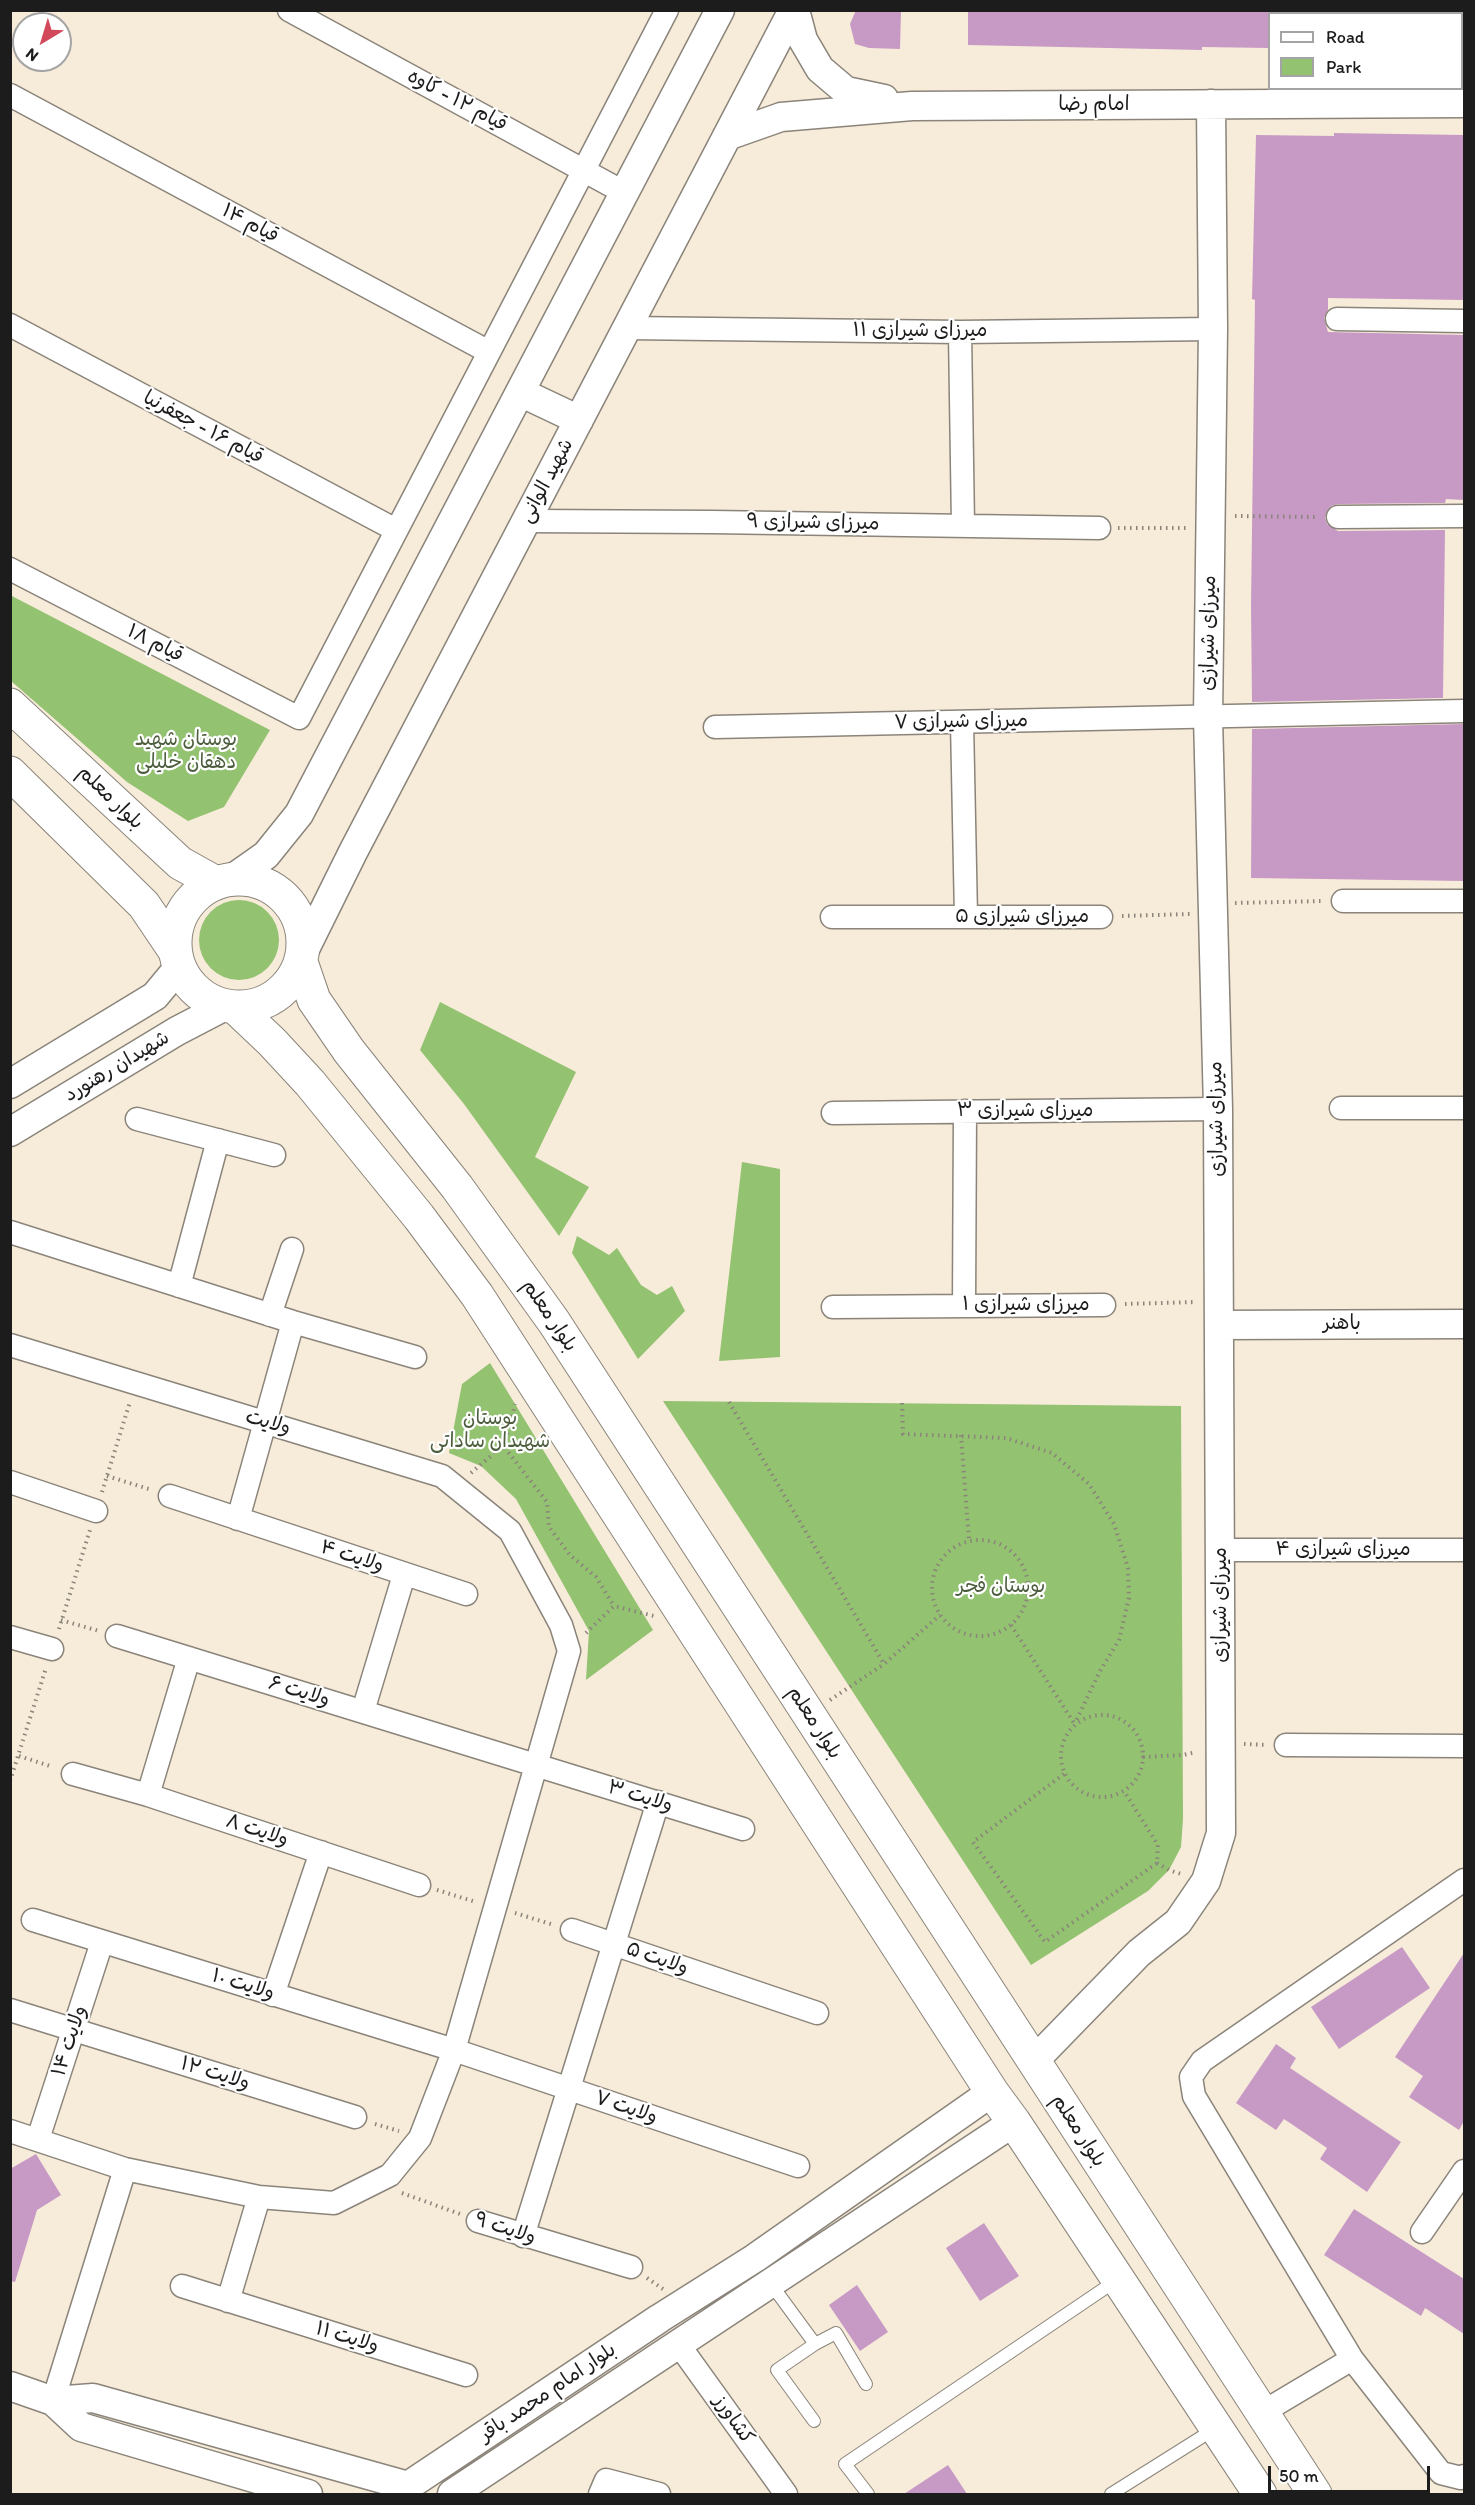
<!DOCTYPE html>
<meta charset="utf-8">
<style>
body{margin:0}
#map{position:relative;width:1475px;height:2505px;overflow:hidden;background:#f7ebd9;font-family:Itim,sans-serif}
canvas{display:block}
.frame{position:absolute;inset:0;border:12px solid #1c1c1c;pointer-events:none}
.legend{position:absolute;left:1268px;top:12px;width:195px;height:78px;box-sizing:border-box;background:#fff;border:2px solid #a4a4a4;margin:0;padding:8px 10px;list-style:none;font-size:18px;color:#1c1c1c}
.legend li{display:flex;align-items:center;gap:12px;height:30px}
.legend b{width:30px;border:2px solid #a4a4a4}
.north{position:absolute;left:12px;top:12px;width:60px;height:60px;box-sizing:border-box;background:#fff;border:2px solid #a4a4a4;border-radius:50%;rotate:218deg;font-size:16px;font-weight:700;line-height:24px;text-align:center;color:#1c1c1c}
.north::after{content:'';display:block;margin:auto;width:21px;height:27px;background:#d1495b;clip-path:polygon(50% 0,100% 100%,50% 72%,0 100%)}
.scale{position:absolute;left:1268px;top:2466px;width:162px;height:27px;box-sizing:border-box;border:3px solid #1c1c1c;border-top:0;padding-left:8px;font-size:18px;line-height:21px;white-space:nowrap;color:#1c1c1c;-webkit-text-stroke:4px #fff;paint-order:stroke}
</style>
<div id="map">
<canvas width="1475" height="2505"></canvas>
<div class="frame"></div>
<ul class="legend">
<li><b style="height:8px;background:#fff"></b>Road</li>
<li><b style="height:16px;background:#93c271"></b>Park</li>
</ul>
<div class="north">N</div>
<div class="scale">50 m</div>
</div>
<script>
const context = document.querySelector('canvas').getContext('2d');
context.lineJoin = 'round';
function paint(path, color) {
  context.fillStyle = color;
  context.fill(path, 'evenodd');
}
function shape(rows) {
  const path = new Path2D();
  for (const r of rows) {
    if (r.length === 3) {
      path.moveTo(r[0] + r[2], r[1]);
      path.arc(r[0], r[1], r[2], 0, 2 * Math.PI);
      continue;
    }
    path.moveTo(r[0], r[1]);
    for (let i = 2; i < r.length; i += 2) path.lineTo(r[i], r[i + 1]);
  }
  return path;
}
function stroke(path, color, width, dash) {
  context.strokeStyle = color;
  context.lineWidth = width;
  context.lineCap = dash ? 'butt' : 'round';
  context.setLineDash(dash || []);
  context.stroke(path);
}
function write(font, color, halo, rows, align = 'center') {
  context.font = font + ' Itim,"Playpen Sans Arabic",sans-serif';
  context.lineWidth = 4.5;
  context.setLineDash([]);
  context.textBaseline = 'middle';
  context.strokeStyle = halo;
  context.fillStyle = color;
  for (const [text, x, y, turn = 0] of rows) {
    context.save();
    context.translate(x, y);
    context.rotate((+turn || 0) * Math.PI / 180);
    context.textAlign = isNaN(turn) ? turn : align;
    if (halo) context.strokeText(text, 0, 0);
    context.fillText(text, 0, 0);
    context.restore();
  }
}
const green = shape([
 [10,595,270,730,224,807,188,821,127,782,11,681],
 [239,940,40],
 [440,1002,576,1072,535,1157,589,1187,559,1236,464,1104,420,1050],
 [742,1162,780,1169,780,1357,719,1361],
 [577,1236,609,1255,617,1248,641,1285,657,1295,672,1286,685,1311,638,1359,572,1253],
 [490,1363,653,1630,586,1680,589,1631,516,1499,481,1466,449,1453,462,1384],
 [663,1401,1181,1406,1183,1819,1181,1847,1169,1870,1148,1891,1031,1965]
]);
const building = shape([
 [856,10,901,10,900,49,869,48,855,44,850,24],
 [968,10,1269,10,1269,48,1202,47,1202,50,968,45],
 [1334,133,1464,135,1464,300,1328,298,1328,310,1324,318,1328,332,1464,335,1464,500,1446,499,1445,503,1338,504,1331,506,1325,517,1327,524,1338,531,1445,530,1443,698,1252,702,1251,606,1255,300,1252,299,1256,135,1334,136],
 [1464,724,1464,881,1251,878,1252,729],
 [1402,1947,1430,1988,1339,2049,1311,2007],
 [1464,1953,1464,2121,1459,2130,1409,2097,1423,2076,1395,2057],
 [1276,2044,1296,2058,1290,2068,1401,2142,1367,2192,1320,2159,1327,2148,1284,2119,1276,2130,1236,2103],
 [36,2154,61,2195,37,2210,15,2282,10,2281,10,2169],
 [1354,2209,1464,2279,1464,2334,1425,2308,1421,2316,1324,2255],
 [984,2223,1019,2276,980,2301,946,2248],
 [857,2285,888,2332,860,2351,829,2305],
 [948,2465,967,2494,904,2494]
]);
const path = shape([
 [1235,516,1318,517],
 [1118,528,1188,528],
 [1235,903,1324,901],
 [1122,916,1190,914],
 [1125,1304,1196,1302],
 [729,1402,884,1664,940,1615],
 [902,1403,903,1434,1006,1438,1052,1453,1089,1484,1114,1524,1128,1568,1129,1598,1119,1640,1100,1671,1075,1723],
 [961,1435,969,1541],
 [501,1443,547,1502,549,1527,570,1555,596,1577,614,1606],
 [471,1473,492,1455,509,1431,515,1404],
 [107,1476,152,1490],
 [102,1492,130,1402],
 [980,1588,48],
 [61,1620,99,1631],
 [1011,1625,1074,1723],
 [59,1629,90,1530],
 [586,1633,614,1606,654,1616],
 [830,1700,884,1664],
 [1102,1756,41],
 [1244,1744,1267,1745],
 [19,1756,53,1767],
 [1143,1757,1183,1755,1196,1752],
 [1064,1774,973,1842,1045,1942,1157,1863,1158,1845,1124,1791],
 [10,1781,46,1668],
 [1157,1863,1169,1870,1181,1874],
 [437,1890,476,1902],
 [515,1913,554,1925],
 [375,2124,399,2131],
 [402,2193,460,2214],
 [647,2278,663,2289]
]);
const service = shape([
 [771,2284,815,2344],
 [814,2421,777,2370,815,2344,836,2333,866,2384],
 [868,2494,845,2464,1117,2280],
 [1111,2494,1216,2428]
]);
const minor = shape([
 [289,10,625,193],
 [10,95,489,352],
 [1337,319,1464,321],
 [10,325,396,530],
 [627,328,960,332,1213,329],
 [960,332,963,526],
 [1338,517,1464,516],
 [526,521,712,522,1099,528],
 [10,569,299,718,667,10],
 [962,722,966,917],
 [715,727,1464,711],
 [1343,901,1464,901],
 [832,917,1101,917],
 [1341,1108,1464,1108],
 [833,1113,1218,1109],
 [137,1119,274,1155],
 [10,1232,293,1322,415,1357],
 [179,1286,218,1140],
 [964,1306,965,1111],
 [833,1307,1104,1305],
 [270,1315,292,1249],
 [10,1345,442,1476,510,1531,561,1625,569,1651,454,2050,420,2138,390,2175,334,2203,259,2197,125,2169,10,2131],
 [10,1482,96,1511],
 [170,1496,466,1594],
 [238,1519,293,1322],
 [1221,1550,1464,1550],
 [117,1636,743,1829],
 [10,1637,52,1649],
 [363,1711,404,1575],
 [1286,1745,1464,1746],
 [73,1774,148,1795,419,1885],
 [148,1795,189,1658],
 [33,1920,454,2050,798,2166],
 [572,1930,817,2013],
 [273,1995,321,1852],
 [10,2010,355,2117],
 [38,2139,102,1942],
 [478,2221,631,2267],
 [1422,2232,1464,2171],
 [523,2236,658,1802],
 [182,2286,466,2375],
 [228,2301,259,2197],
 [679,2345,786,2494],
 [1352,2359,1194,2096,1191,2077,1202,2061,1464,1880],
 [53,2401,125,2169],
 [1263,2412,1352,2359,1441,2473,1461,2478,1464,2476],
 [600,2494,606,2480,659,2494]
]);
const tertiary = shape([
 [795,10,803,40,820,69,846,91,884,99],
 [727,136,781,117,912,106,1464,103],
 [520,392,579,420],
 [232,879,266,855,299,814,720,10],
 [303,953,353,852,793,10],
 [10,1084,155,996,179,967],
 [10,1132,177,1031,225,1006],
 [1219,1325,1464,1324],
 [1033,2062,1139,1953,1178,1922,1206,1881,1221,1833,1218,1109,1208,717,1213,329,1211,104],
 [10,2386,53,2401,93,2398,408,2486,660,2318,755,2258,992,2092],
 [53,2401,81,2427,308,2494],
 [452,2494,1014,2122]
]);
const secondary = shape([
 [10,705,180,863,216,883],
 [10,773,144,905,175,951],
 [239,943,64],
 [301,962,314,1000,349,1051,457,1187,554,1322,1315,2494],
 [235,1007,272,1042,310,1083,419,1217,477,1295,992,2092,1014,2122,1260,2494]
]);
const streetNames = [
 ["قیام ۱۲ - کاوه",457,101,28],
 ["امام رضا",1094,105],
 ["قیام ۱۴",250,224,28],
 ["میرزای شیرازی ۱۱",920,331],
 ["قیام ۱۶ - جعفرنیا",203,428,28],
 ["شهید الوانی",547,481,-62],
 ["میرزای شیرازی ۹",813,523,1],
 ["میرزای شیرازی",1209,633,-89],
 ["قیام ۱۸",155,644,27],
 ["میرزای شیرازی ۷",961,722,-1],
 ["بلوار معلم",110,798,44],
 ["میرزای شیرازی ۵",1022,917],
 ["شهیدان رهنورد",117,1067,-31],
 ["میرزای شیرازی ۳",1025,1111],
 ["میرزای شیرازی",1217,1119,-91],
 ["میرزای شیرازی ۱",1026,1305],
 ["بلوار معلم",549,1316,56],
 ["باهنر",1342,1324],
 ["ولایت",268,1423,16],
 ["میرزای شیرازی ۴",1343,1550],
 ["ولایت ۴",352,1557,18],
 ["میرزای شیرازی",1221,1605,-90],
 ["ولایت ۶",299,1692,17],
 ["بلوار معلم",814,1723,57],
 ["ولایت ۳",640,1797,17],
 ["ولایت ۸",257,1831,18],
 ["ولایت ۵",657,1959,19],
 ["ولایت ۱۰",243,1985,17],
 ["ولایت ۱۴",70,2041,-72],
 ["ولایت ۱۲",215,2074,17],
 ["ولایت ۷",626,2108,19],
 ["بلوار معلم",1078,2131,57],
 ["ولایت ۹",505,2229,18],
 ["ولایت ۱۱",347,2338,17],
 ["بلوار امام محمد باقر",548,2393,-34],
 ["کشاورز",733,2420,55]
];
const parkNames = [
 ["بوستان شهید",186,740],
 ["دهقان خلیلی",186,763],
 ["بوستان",490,1419],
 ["شهیدان ساداتی",490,1442],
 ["بوستان فجر",1001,1587]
];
paint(green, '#93c271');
paint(building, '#c79ac5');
stroke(service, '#8a847a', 14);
stroke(minor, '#8a847a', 25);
stroke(tertiary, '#8a847a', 31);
stroke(secondary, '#8a847a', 35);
stroke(path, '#8a847a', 4, [1.5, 4.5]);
stroke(service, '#fff', 12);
stroke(minor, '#fff', 22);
stroke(tertiary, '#fff', 28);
stroke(secondary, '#fff', 33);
write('20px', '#1c1c1c', '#fff', streetNames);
write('20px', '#4c5e3e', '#fff', parkNames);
</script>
